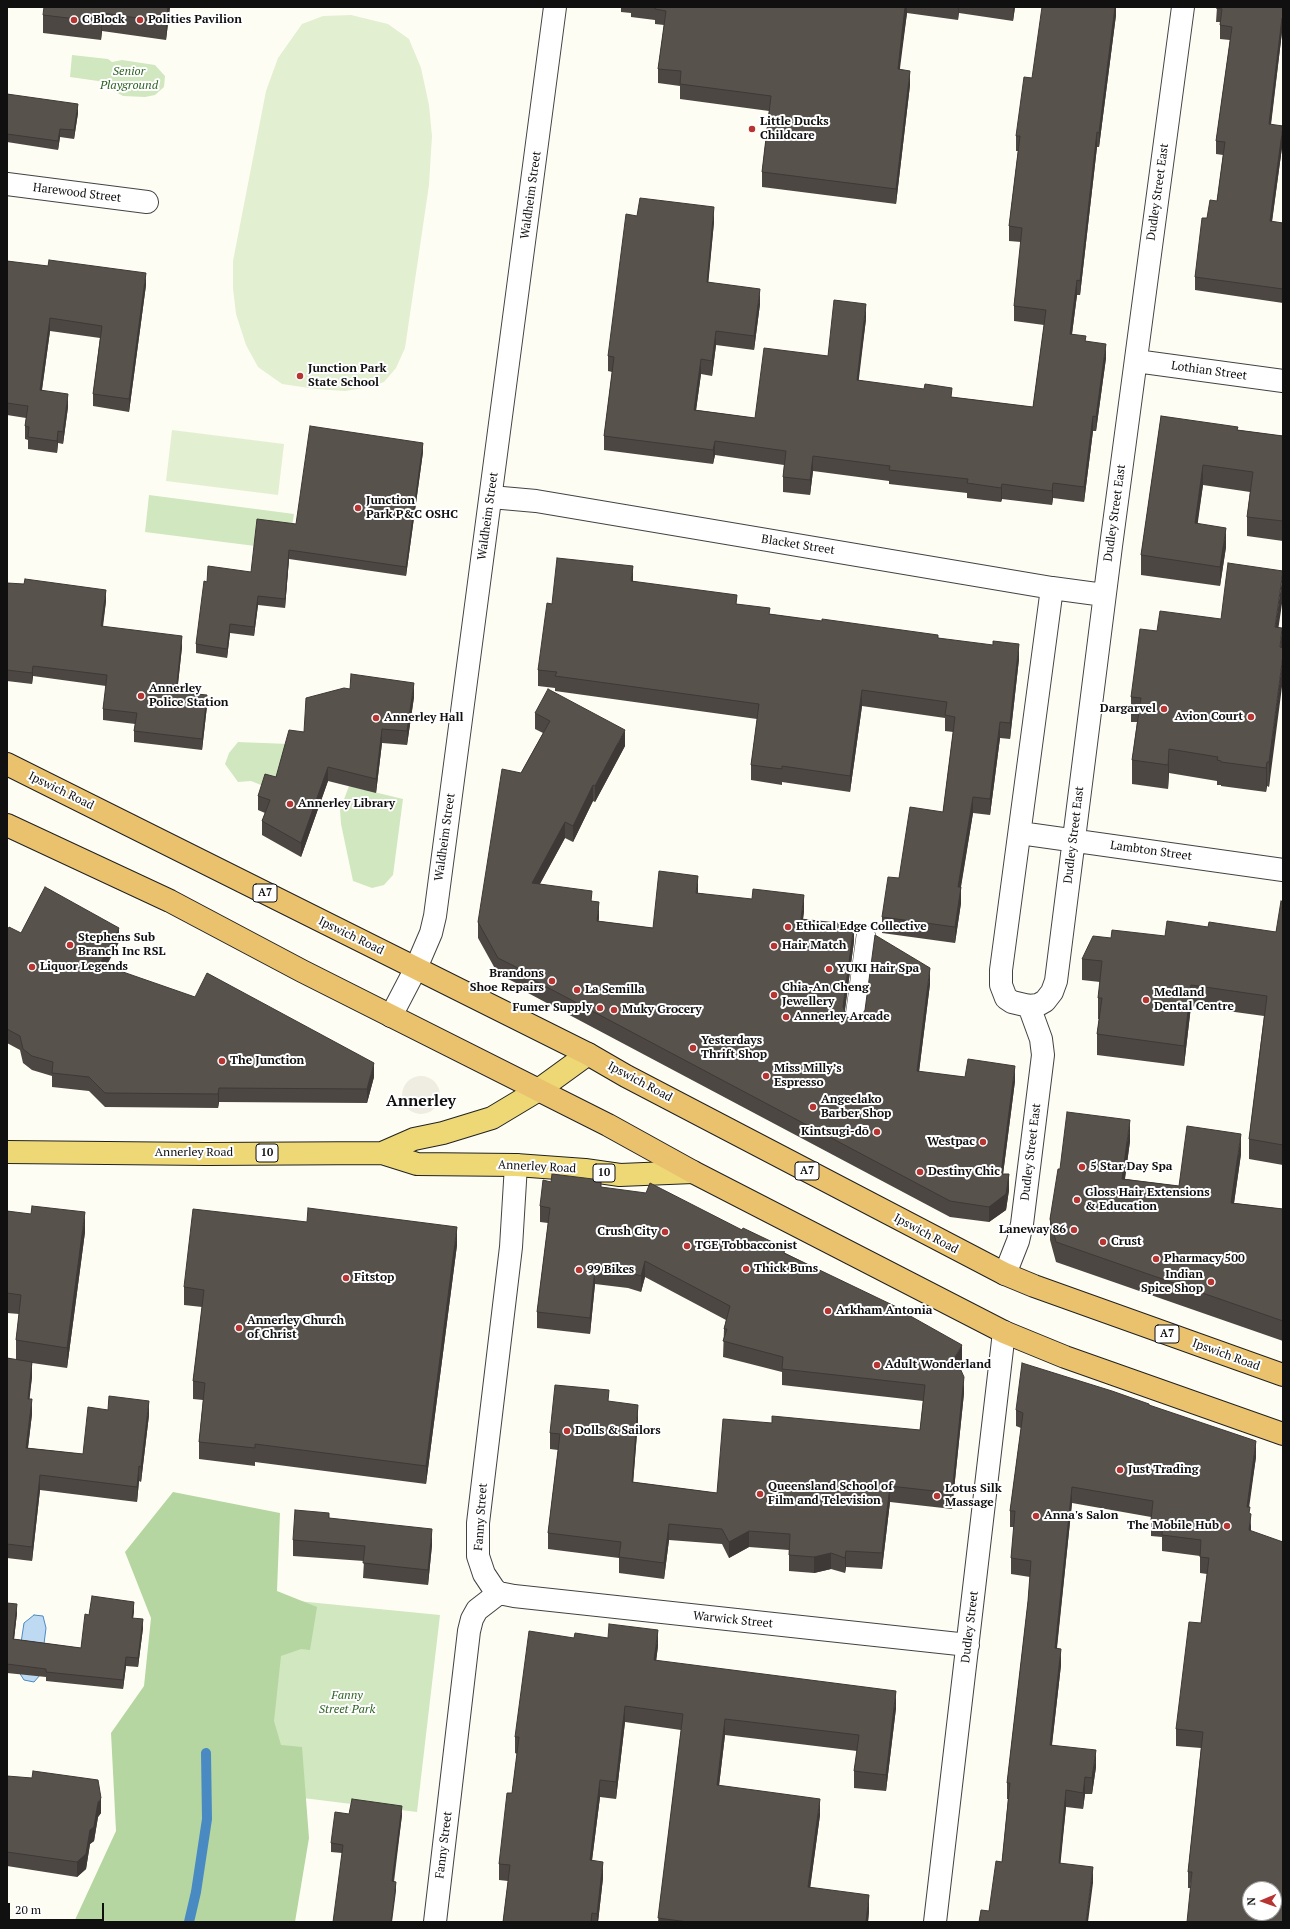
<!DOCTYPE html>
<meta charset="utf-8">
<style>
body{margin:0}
#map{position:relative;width:1290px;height:1929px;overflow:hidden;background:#fefdf4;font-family:"PT Serif",serif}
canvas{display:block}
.frame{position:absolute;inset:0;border:8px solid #101010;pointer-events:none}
.north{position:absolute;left:1242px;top:1881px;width:40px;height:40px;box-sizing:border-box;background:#fff;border:1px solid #9f9f9f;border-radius:50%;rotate:268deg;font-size:11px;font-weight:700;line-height:16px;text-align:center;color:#101010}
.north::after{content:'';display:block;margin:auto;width:14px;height:18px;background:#b63532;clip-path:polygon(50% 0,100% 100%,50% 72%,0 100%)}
.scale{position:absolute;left:8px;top:1903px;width:96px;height:18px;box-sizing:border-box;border:2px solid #101010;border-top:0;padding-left:5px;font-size:12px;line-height:14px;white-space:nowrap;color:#101010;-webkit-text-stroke:3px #fff;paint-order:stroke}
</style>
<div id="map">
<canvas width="1290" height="1929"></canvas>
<div class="frame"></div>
<div class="north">N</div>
<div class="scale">20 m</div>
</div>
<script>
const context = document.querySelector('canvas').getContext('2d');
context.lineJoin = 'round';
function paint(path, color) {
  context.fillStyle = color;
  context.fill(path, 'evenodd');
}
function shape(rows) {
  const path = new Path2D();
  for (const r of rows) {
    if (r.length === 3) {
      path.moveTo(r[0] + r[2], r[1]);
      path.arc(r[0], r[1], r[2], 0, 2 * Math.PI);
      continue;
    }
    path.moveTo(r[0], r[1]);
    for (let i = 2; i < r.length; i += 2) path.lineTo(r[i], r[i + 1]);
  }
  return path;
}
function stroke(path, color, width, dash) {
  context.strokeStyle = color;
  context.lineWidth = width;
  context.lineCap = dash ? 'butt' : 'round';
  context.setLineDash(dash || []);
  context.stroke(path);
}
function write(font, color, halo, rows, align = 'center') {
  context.font = font + ' "PT Serif",serif';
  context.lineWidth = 4;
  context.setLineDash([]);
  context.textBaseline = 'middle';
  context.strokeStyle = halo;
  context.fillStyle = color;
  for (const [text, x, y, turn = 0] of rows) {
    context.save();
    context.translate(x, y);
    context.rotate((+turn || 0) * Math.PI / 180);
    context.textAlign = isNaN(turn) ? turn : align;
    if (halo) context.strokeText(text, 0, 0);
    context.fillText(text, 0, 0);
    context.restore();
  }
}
const green = shape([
 [72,55,108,59,112,62,122,60,155,65,165,76,164,87,155,95,145,97,123,96,112,90,105,82,70,77],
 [149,495,294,514,291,532,255,546,145,532],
 [238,742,289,744,276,791,251,781,238,782,225,764,229,753],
 [349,786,403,799,393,875,384,885,372,888,353,881,341,824,340,810],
 [277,1599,440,1615,417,1812,254,1792]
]);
const forest = shape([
 [173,1492,280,1513,277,1591,317,1607,310,1650,301,1649,281,1656,274,1721,281,1745,302,1747,309,1838,295,1922,74,1922,116,1831,111,1733,144,1686,151,1618,125,1552]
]);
const pitch = shape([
 [351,15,388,24,409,39,421,68,429,105,432,136,429,185,405,348,396,368,384,382,370,387,345,391,316,389,282,384,258,367,246,345,236,314,233,288,233,261,266,91,278,58,302,24,323,16],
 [172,430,284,444,278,495,166,481]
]);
const plaza = shape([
 [421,1095,19]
]);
const water = shape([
 [34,1615,43,1616,46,1628,40,1675,34,1682,24,1680,17,1669,24,1623,34,1615]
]);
const stream = shape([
 [189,1922,196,1892,207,1819,206,1753]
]);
const service = shape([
 [854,1024,866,936]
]);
const minor = shape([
 [7,184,147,202],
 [1136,361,1283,381],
 [491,497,536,501,1052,588,1104,595],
 [1052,588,1001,970,1001,985,1006,998,1012,1002,1029,1006,1038,1005,1045,1001,1052,992,1056,981,1111,546,1183,7],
 [1020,833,1283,870],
 [516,1165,511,1247,478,1523,478,1556,484,1574,494,1589,499,1593,514,1596,968,1645],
 [1005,1274,1018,1241,1022,1224,1043,1055,1041,1039,1029,1006],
 [435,1922,469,1631,472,1619,477,1610,499,1593],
 [935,1922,1004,1332]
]);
const tertiary = shape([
 [391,1016,416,968,431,933,435,916,555,7]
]);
const primary = shape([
 [7,1152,207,1154,382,1153,417,1164,516,1165,585,1170,620,1175,693,1172],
 [382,1153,414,1139,443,1133,492,1118,537,1091,588,1054]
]);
const trunk = shape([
 [7,764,588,1054,626,1076,1005,1274,1034,1286,1283,1375],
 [7,825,170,901,302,971,608,1125,693,1172,1004,1332,1065,1357,1283,1434]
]);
const wall = shape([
 [170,7,166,40,102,31,101,40,43,33,43,15],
 [621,7,1015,7,1013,21,959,13,958,20,907,13,899,69,910,85,896,204,762,187,762,172,769,111,680,99,680,86,658,83,658,69,664,25,655,24,655,20,631,17,631,13,621,12],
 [1116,7,1116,15,1099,147,1097,147,1080,295,1077,295,1072,334,1086,341,1106,358,1096,431,1093,431,1084,502,1053,498,1052,505,1002,499,1001,502,967,498,967,493,889,484,889,481,813,471,810,495,783,492,783,477,784,465,715,455,713,464,604,450,604,436,612,372,608,371,608,356,637,216,714,222,708,282,760,304,754,350,716,345,712,376,701,374,696,410,755,418,828,356,866,319,858,380,952,397,1033,407,1044,325,1014,321,1014,306,1021,242,1009,241,1009,226,1018,151,1016,151,1016,136,1032,78],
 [1217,7,1283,7,1283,32,1282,32,1271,125,1283,140,1272,222,1283,223,1283,303,1195,290,1195,277,1207,218,1217,201,1223,155,1216,154,1216,141,1230,40,1220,39,1220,22,1216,22],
 [7,94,78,113,74,139,60,137,58,150,7,142],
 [7,261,146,285,129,412,93,406,93,394,100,338,50,331,42,390,68,407,63,444,58,443,57,453,28,449,28,440,25,439,25,426,26,418,7,415],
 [1161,416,1238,430,1283,436,1283,541,1247,536,1247,517,1250,492,1203,485,1197,524,1226,547,1220,586,1141,575,1141,555],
 [423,452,406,576,289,559,285,608,258,605,254,636,230,633,227,658,196,653,196,644,207,582,251,572,296,524],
 [633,581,737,604,770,614,938,638,1019,659,1010,739,1000,738,990,815,973,813,961,887,961,903,955,943,882,933,882,917,899,878,943,812,953,732,945,731,945,718,862,706,850,792,782,782,782,785,751,780,751,765,757,719,555,691,555,688,538,686,538,670,552,604],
 [7,583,106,601,103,627,182,647,177,692,207,706,202,750,134,742,134,731,135,724,103,720,103,709,106,686,33,676,32,684,7,681],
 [1279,627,1269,787,1267,786,1266,792,1221,786,1221,785,1217,785,1217,781,1169,773,1168,789,1132,784,1132,760,1137,722,1131,722,1131,697,1157,631],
 [414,697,407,745,382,743,376,793,328,781,301,857,262,835,262,821,265,813,258,810,258,796,276,777,304,732],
 [535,713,625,746,595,802,593,801,573,842,565,838,540,884,592,901,599,918,598,921,653,928,698,893,804,911,803,919,854,941,845,1011,847,1017,852,1019,858,1018,930,984,919,1072,965,1077,1015,1081,1003,1174,1009,1190,1006,1210,989,1222,950,1217,528,993,528,989,498,974,478,938,478,922,521,773,543,733,535,729],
 [1283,902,1283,1165,1249,1159,1249,1139,1264,1016,1191,1006,1184,1066,1097,1055,1097,1034,1099,1019,1098,1019,1098,998,1100,982,1082,980,1082,959,1111,938,1165,936,1208,927,1276,932],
 [7,931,21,933,119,942,106,966,374,1077,367,1103,219,1102,218,1108,105,1107,89,1091,52,1087,52,1076,32,1070,23,1063,20,1050,7,1043],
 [1130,1141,1125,1179,1179,1186,1241,1154,1234,1203,1283,1209,1283,1341,1056,1262,1050,1240,1050,1219,1060,1169],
 [551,1182,601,1187,785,1253,905,1313,962,1361,959,1366,964,1393,952,1509,890,1502,882,1569,846,1567,845,1573,831,1569,814,1573,789,1571,789,1550,749,1547,729,1558,722,1544,669,1540,664,1579,619,1573,619,1558,548,1549,548,1533,558,1450,550,1449,550,1433,609,1402,638,1421,633,1482,717,1493,772,1423,920,1430,923,1401,782,1385,782,1372,723,1357,724,1329,726,1320,645,1277,641,1292,628,1288,595,1284,590,1334,537,1328,537,1312,548,1223,540,1222,540,1206],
 [7,1211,85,1232,67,1368,32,1363,32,1377,29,1399,32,1414,28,1448,83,1454,149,1415,141,1482,139,1481,137,1502,40,1490,32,1561,7,1558,7,1358,16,1360,16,1340,19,1314,7,1313],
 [457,1245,426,1484,255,1462,255,1466,199,1459,199,1442,203,1400,193,1399,193,1381,202,1307,184,1305,184,1287],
 [1149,1405,1256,1457,1190,1888,1188,1888,1188,1872,1201,1748,1176,1746,1176,1729,1201,1623,1207,1574,1200,1573,1200,1556,1162,1551,1162,1537,1151,1536,1151,1517,1072,1503,1057,1648,1061,1665,1052,1745,1096,1767,1092,1794,1085,1794,1083,1809,1066,1807,1060,1863,1093,1883,989,1911,1002,1862,1008,1799,1007,1799,1007,1783,1028,1601,1030,1577,1011,1574,1011,1558,1014,1527,1010,1527,1010,1511,1021,1428,1016,1426,1016,1410],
 [329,1518,432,1545,428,1585,363,1578,364,1561,293,1556,293,1540],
 [7,1603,17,1613,14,1639,81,1648,89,1615,134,1611,133,1618,143,1628,138,1667,126,1666,123,1689,46,1681,46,1677,7,1673],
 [658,1646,656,1661,896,1708,886,1791,854,1788,854,1771,857,1751,725,1735,719,1786,820,1815,810,1887,869,1911,868,1922,658,1922,681,1730,625,1722,616,1799,600,1797,592,1860,603,1878,598,1922,503,1922,508,1881,499,1880,499,1864,512,1793,517,1754,515,1753,515,1737],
 [7,1776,101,1813,98,1817,94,1841,90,1844,86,1869,77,1877,7,1866],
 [349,1814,402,1815,394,1882,396,1891,342,1853,331,1852,331,1843]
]);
const shadedWall = shape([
 [168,7,170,7,166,40,166,22],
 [905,7,907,7,907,13,898,84,898,69],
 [958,7,959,7,958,20],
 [1013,7,1015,7,1013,21],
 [1115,7,1116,7,1116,15,1099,147,1099,133],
 [102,13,102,31,101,40,101,22],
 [1282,18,1282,32,1269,138,1269,124],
 [910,71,910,85,896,204,896,189],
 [78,104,78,113,74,139,74,130],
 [1283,126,1283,140,1270,235,1270,221],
 [60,129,60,137,58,150,58,141],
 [1097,132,1097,147,1080,295,1080,281],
 [714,207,714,222,707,297,707,282],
 [146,273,146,285,129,412,129,399],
 [1077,280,1077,295,1070,349,1070,334],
 [760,289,760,304,754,350,754,336],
 [866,304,866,319,857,395,857,380],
 [50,318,50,331,40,403,40,390],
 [716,331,716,345,712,376,712,361],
 [1106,344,1106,358,1096,431,1096,417],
 [701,359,701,374,694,425,694,410],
 [68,394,68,407,63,444,63,432],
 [1093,416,1093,431,1084,502,1084,487],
 [58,431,58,443,57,453,57,441],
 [715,441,715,455,713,464,713,450],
 [423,443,423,452,406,576,406,567],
 [813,456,813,471,810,495,810,480],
 [1203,465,1203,485,1195,543,1195,523],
 [1053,483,1053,498,1052,505,1052,491],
 [1002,484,1002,499,1001,502,1001,488],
 [1226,528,1226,547,1220,586,1220,567],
 [289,550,289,559,285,608,285,599],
 [633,566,633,582,631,581],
 [1283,573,1283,597,1275,651,1275,627],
 [106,590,106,601,101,637,101,626],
 [258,596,258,605,254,636,254,627],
 [230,624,230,633,227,658,227,649],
 [1282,628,1282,652,1280,647],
 [182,636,182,647,176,703,176,692],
 [1019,644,1019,659,1010,739,1010,723],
 [1283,655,1283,679,1269,787,1269,762],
 [33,666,33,676,32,684,32,673],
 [414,683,414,697,407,745,407,731],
 [862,690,862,706,850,792,850,776],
 [207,695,207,706,202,750,202,739],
 [1000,722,1000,738,990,815,990,799],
 [382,729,382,743,376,793,376,779],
 [625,730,625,746,595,802,595,786],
 [1169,749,1169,773,1168,789,1168,765],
 [1267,762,1267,786,1266,792,1266,768],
 [328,767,328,781,301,857,301,843],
 [593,785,593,801,573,842,573,826],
 [973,797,973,813,958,903,958,887],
 [565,822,565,838,532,898,532,883],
 [698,876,698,892,696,909,696,893],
 [961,887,961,903,955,943,955,927],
 [804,895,804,911,801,935,801,919],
 [599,902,599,918,597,936,597,921],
 [854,925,854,941,843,1023,843,1007],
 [119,928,119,942,100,978,100,964],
 [930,968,930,984,917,1087,917,1071],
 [1191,985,1191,1006,1184,1066,1184,1046],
 [374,1063,374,1077,367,1103,367,1089],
 [1015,1066,1015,1081,1001,1190,1001,1174],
 [219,1088,219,1102,218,1108,218,1094],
 [1130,1120,1130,1141,1122,1199,1122,1179],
 [1241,1134,1241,1154,1231,1224,1231,1203],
 [1009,1174,1009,1190,1006,1210,989,1222,989,1207],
 [85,1212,85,1232,67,1368,67,1348],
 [457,1227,457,1245,426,1484,426,1466],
 [645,1261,645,1277,641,1292,641,1276],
 [595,1268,595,1284,590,1334,590,1318],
 [962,1345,962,1361,955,1373,955,1357],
 [32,1362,32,1377,28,1413,28,1399],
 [964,1377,964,1393,952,1509,952,1493],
 [32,1399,32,1414,26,1463,26,1448],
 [149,1401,149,1415,141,1482,141,1467],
 [638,1405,638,1421,632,1497,632,1482],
 [1256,1441,1256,1457,1247,1523,1247,1507],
 [139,1466,139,1481,137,1502,137,1487],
 [40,1475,40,1490,32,1561,32,1547],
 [890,1486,890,1502,882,1569,882,1553],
 [1072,1487,1072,1503,1055,1664,1055,1648],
 [1249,1513,1250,1526,1251,1514,1251,1530,1249,1546],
 [669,1524,669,1540,664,1579,664,1563],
 [432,1529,432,1545,428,1585,428,1570],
 [749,1531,749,1547,729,1558,729,1542],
 [846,1551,846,1567,845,1573,845,1558],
 [831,1553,831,1569,814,1573,814,1557],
 [134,1602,134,1611,132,1627,132,1618],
 [17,1604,17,1613,13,1648,13,1639],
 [143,1619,143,1628,138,1667,138,1658],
 [658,1630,658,1646,654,1677,654,1660],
 [1061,1649,1061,1665,1050,1761,1050,1745],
 [126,1657,126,1666,123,1689,123,1680],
 [896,1691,896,1708,886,1791,886,1775],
 [625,1706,625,1722,616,1799,616,1782],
 [725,1719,725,1735,717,1802,717,1785],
 [1096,1750,1096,1767,1092,1794,1092,1778],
 [1085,1777,1085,1794,1083,1809,1083,1793],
 [600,1780,600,1797,590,1876,590,1860],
 [1066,1790,1066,1807,1059,1879,1059,1863],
 [101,1798,101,1813,98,1817,94,1841,90,1844,86,1869,77,1877,77,1862,98,1802],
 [820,1799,820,1815,808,1904,808,1887],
 [402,1806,402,1815,392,1890,392,1881],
 [603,1862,603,1878,598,1922,597,1922,597,1914],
 [1093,1867,1093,1883,1088,1922,1086,1922],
 [396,1882,396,1891,392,1922,391,1922],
 [869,1895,869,1911,868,1922,866,1922]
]);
const building = shape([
 [44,7,168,7,166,22,102,13,101,22,43,15,44,7],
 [655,7,905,7,898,69,910,71,896,189,762,172,771,96,680,84,681,71,658,69,666,11,655,9,655,7],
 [1042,7,1115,7,1099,133,1097,132,1080,281,1077,280,1070,334,1086,336,1085,341,1106,344,1096,417,1093,416,1084,487,1053,483,1052,491,1002,484,1001,488,967,483,968,479,889,470,890,466,813,456,810,480,783,477,786,451,715,441,713,450,604,436,614,357,608,356,626,214,637,216,640,198,714,207,707,282,760,289,754,336,716,331,712,361,701,359,694,410,755,418,764,348,828,356,834,300,866,304,857,380,924,389,925,384,952,388,951,397,1033,407,1046,310,1014,306,1022,228,1009,226,1020,136,1016,136,1024,77,1032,78,1042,7],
 [1217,7,1283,7,1283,18,1282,18,1269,124,1283,126,1270,221,1283,223,1283,289,1195,277,1202,218,1207,218,1210,200,1217,201,1225,142,1216,141,1232,27,1220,25,1222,9,1216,8,1217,7],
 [7,94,78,104,74,130,60,129,58,141,7,134,7,94],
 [49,260,146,273,129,399,93,394,102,326,50,318,40,390,68,394,63,432,58,431,57,441,28,437,29,427,25,426,28,406,7,403,7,261,48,266,49,260],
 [1161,416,1238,427,1237,430,1283,436,1283,521,1247,517,1253,472,1203,465,1195,523,1226,528,1220,567,1141,555,1161,416],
 [310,426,423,443,406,567,289,550,285,599,258,596,254,627,230,624,227,649,196,644,204,581,207,582,208,566,251,572,257,519,296,524,310,426],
 [557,558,633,566,631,581,737,595,736,604,770,608,769,614,822,621,822,619,938,635,938,638,993,645,993,641,1019,644,1010,723,1000,722,990,799,973,797,958,887,961,887,955,927,882,917,888,877,899,878,910,807,943,812,955,717,945,715,947,702,862,690,850,776,782,766,782,769,751,765,759,704,555,676,557,672,538,670,547,603,552,604,557,558],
 [1228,563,1283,571,1275,627,1282,628,1280,647,1283,648,1283,655,1269,762,1267,762,1266,768,1221,762,1221,761,1217,760,1218,757,1169,749,1168,765,1132,760,1141,698,1131,697,1140,629,1157,631,1160,611,1221,619,1228,563],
 [25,579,106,590,101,626,182,636,176,692,207,695,202,739,134,731,137,713,103,709,107,675,33,666,32,673,7,670,7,583,24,584,25,579],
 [351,674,414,683,407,731,382,729,376,779,328,767,301,843,262,821,270,800,258,796,265,774,276,777,289,730,304,732,306,698,344,688,350,689,351,674],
 [548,689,625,730,595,786,593,785,573,826,565,822,532,883,592,891,591,901,599,902,597,921,653,928,659,871,698,876,696,893,752,899,753,889,804,895,801,919,854,925,843,1007,847,1017,852,1019,858,1018,862,1015,865,1010,875,935,930,968,917,1071,965,1077,968,1059,1015,1066,1001,1174,1009,1174,1006,1194,989,1207,950,1201,528,977,528,973,498,958,478,922,502,769,521,773,550,721,535,713,548,689],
 [45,887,119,928,100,964,195,997,207,973,374,1063,367,1089,219,1088,218,1094,105,1093,89,1077,52,1073,53,1062,32,1056,23,1049,20,1036,7,1029,7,931,9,927,21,933,45,887],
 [1281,901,1283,902,1283,1145,1249,1139,1267,996,1191,985,1184,1046,1097,1034,1102,998,1098,998,1102,961,1082,959,1093,936,1111,938,1112,930,1165,936,1167,921,1208,927,1209,922,1276,932,1281,901],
 [1067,1112,1130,1120,1122,1179,1179,1186,1187,1126,1241,1134,1231,1203,1283,1209,1283,1321,1056,1242,1050,1219,1058,1169,1060,1169,1067,1112],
 [552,1174,601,1180,601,1187,646,1193,650,1183,742,1230,743,1228,785,1248,784,1253,905,1311,905,1313,962,1345,955,1357,964,1377,952,1493,890,1486,882,1553,846,1551,845,1558,831,1553,814,1557,789,1555,790,1534,749,1531,729,1542,722,1529,669,1524,664,1563,619,1557,621,1542,548,1533,560,1434,550,1433,555,1385,609,1390,608,1401,638,1405,632,1482,717,1493,723,1419,772,1423,772,1416,920,1430,925,1385,782,1369,783,1357,723,1341,727,1329,724,1329,730,1306,645,1261,641,1276,628,1272,595,1268,590,1318,537,1312,550,1208,540,1206,543,1180,551,1182,552,1174],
 [32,1206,85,1212,67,1348,16,1340,21,1295,7,1293,7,1211,31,1214,32,1206],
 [308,1208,457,1227,426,1466,255,1444,255,1448,199,1442,205,1383,193,1381,204,1290,184,1287,193,1209,307,1222,308,1208],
 [7,1358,32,1362,28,1399,32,1399,26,1448,83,1454,88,1407,108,1410,109,1396,149,1401,141,1467,139,1466,137,1487,40,1475,32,1547,7,1544,7,1358],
 [1022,1363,1112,1391,1149,1404,1149,1405,1256,1441,1247,1507,1250,1507,1249,1513,1251,1514,1249,1530,1283,1542,1283,1922,1187,1922,1192,1872,1188,1872,1203,1732,1176,1729,1189,1622,1201,1623,1209,1558,1200,1557,1201,1540,1162,1535,1163,1521,1151,1520,1153,1501,1072,1487,1055,1648,1061,1649,1050,1745,1096,1750,1092,1778,1085,1777,1083,1793,1066,1790,1059,1863,1093,1867,1086,1922,979,1922,981,1910,989,1911,996,1861,1002,1862,1010,1783,1007,1783,1028,1601,1031,1561,1011,1558,1015,1511,1010,1511,1023,1413,1016,1410,1022,1363],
 [1250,1889,1274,1889,1274,1913,1250,1913,1250,1889],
 [295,1510,329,1513,329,1518,432,1529,428,1570,363,1563,365,1546,293,1540,295,1510],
 [92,1596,134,1602,132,1618,143,1619,138,1658,126,1657,123,1680,46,1672,46,1669,7,1664,7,1603,17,1604,13,1639,81,1648,85,1614,89,1615,92,1596],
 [609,1624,658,1630,654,1660,896,1691,886,1775,854,1771,859,1735,725,1719,717,1785,820,1799,808,1887,869,1895,866,1922,688,1922,658,1918,683,1714,625,1706,616,1782,600,1780,590,1860,603,1862,597,1914,592,1913,591,1922,503,1922,510,1865,499,1864,507,1793,512,1793,519,1737,515,1737,529,1631,574,1638,575,1633,608,1638,609,1624],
 [33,1771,98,1780,101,1798,98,1802,94,1827,90,1830,86,1854,77,1862,7,1852,7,1776,32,1778,33,1771],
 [352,1799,402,1806,392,1881,396,1882,391,1922,333,1922,343,1845,331,1843,335,1812,349,1814,352,1799]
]);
const markers = [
 [74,20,4,"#b63532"],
 [140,20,4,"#b63532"],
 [752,129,4,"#b63532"],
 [300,376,4,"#b63532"],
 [358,508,4,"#b63532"],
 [141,696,4,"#b63532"],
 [1164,709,4,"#b63532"],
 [1251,717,4,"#b63532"],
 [376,718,4,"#b63532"],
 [290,804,4,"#b63532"],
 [788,927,4,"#b63532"],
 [70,945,4,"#b63532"],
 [774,946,4,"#b63532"],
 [32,967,4,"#b63532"],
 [829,969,4,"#b63532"],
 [552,981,4,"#b63532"],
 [577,990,4,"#b63532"],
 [774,995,4,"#b63532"],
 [1146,1000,4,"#b63532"],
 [600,1008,4,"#b63532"],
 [614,1010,4,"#b63532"],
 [786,1017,4,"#b63532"],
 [693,1048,4,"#b63532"],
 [222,1061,4,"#b63532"],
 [766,1076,4,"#b63532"],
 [813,1107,4,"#b63532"],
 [877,1132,4,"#b63532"],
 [983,1142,4,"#b63532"],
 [1082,1167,4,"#b63532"],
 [920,1172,4,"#b63532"],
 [1077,1200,4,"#b63532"],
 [1074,1230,4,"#b63532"],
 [665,1232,4,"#b63532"],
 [1103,1242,4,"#b63532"],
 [687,1246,4,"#b63532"],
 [1156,1259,4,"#b63532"],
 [746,1269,4,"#b63532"],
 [579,1270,4,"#b63532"],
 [346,1278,4,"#b63532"],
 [1211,1282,4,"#b63532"],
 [828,1311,4,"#b63532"],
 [239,1328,4,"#b63532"],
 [877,1365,4,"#b63532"],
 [567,1431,4,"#b63532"],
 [1120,1470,4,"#b63532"],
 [760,1494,4,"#b63532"],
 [937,1496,4,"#b63532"],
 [1036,1516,4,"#b63532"],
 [1227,1526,4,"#b63532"]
];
const shields = [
 [265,893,24],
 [267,1153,22],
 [807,1171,24],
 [604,1173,22],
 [1167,1334,24]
];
const shieldNames = [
 ["A7",265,893],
 ["10",267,1153],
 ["A7",807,1171],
 ["10",604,1173],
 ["A7",1167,1334]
];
const poiNames = [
 ["C Block",82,20],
 ["Polities Pavilion",148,20],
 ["Little Ducks",760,122],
 ["Childcare",760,136],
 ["Junction Park",308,369],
 ["State School",308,383],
 ["Junction",366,501],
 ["Park P&C OSHC",366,515],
 ["Annerley",149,689],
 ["Police Station",149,703],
 ["Dargarvel",1156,709,"right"],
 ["Avion Court",1243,717,"right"],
 ["Annerley Hall",384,718],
 ["Annerley Library",298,804],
 ["Ethical Edge Collective",796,927],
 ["Stephens Sub",78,938],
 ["Branch Inc RSL",78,952],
 ["Hair Match",782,946],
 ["Liquor Legends",40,967],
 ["YUKI Hair Spa",837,969],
 ["Brandons",544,974,"right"],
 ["Shoe Repairs",544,988,"right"],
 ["Chia-An Cheng",782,988],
 ["Jewellery",782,1002],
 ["La Semilla",585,990],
 ["Medland",1154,993],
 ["Dental Centre",1154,1007],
 ["Fumer Supply",592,1008,"right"],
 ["Muky Grocery",622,1010],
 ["Annerley Arcade",794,1017],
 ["Yesterdays",701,1041],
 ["Thrift Shop",701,1055],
 ["The Junction",230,1061],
 ["Miss Milly’s",774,1069],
 ["Espresso",774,1083],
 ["Angeelako",821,1100],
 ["Barber Shop",821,1114],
 ["Kintsugi-dō",869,1132,"right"],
 ["Westpac",975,1142,"right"],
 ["5 Star Day Spa",1090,1167],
 ["Destiny Chic",928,1172],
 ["Gloss Hair Extensions",1085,1193],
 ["& Education",1085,1207],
 ["Laneway 86",1066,1230,"right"],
 ["Crush City",657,1232,"right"],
 ["Crust",1111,1242],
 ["TGE Tobbacconist",695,1246],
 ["Pharmacy 500",1164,1259],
 ["Thick Buns",754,1269],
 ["99 Bikes",587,1270],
 ["Indian",1203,1275,"right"],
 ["Spice Shop",1203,1289,"right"],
 ["Fitstop",354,1278],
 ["Arkham Antonia",836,1311],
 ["Annerley Church",247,1321],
 ["of Christ",247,1335],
 ["Adult Wonderland",885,1365],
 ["Dolls & Sailors",575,1431],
 ["Just Trading",1128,1470],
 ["Queensland School of",768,1487],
 ["Film and Television",768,1501],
 ["Lotus Silk",945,1489],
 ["Massage",945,1503],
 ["Anna's Salon",1044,1516],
 ["The Mobile Hub",1219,1526,"right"]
];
const parkNames = [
 ["Senior",129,72],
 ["Playground",129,86],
 ["Fanny",347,1696],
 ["Street Park",347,1710]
];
const streetNames = [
 ["Dudley Street East",1158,192,-82],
 ["Harewood Street",77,193,7],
 ["Waldheim Street",531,195,-82],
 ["Lothian Street",1209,371,8],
 ["Dudley Street East",1115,513,-82],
 ["Waldheim Street",488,516,-82],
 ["Blacket Street",798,545,9],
 ["Ipswich Road",61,791,26],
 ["Dudley Street East",1074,835,-83],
 ["Waldheim Street",445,837,-82],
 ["Lambton Street",1151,851,8],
 ["Ipswich Road",351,936,26],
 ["Ipswich Road",640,1082,28],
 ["Dudley Street East",1031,1152,-83],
 ["Annerley Road",194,1153],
 ["Annerley Road",537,1167,3],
 ["Ipswich Road",926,1234,28],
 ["Ipswich Road",1226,1355,20],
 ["Fanny Street",481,1517,-86],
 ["Warwick Street",733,1620,6],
 ["Dudley Street",970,1627,-83],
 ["Fanny Street",444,1845,-83]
];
const districtNames = [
 ["Annerley",421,1101]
];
paint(green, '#d1e7c0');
paint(forest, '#b5d6a0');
paint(pitch, '#e2efd1');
paint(plaza, '#efede2');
paint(water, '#bddaf2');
stroke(water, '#4a8ac3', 1);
stroke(stream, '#4a8ac3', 10);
stroke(service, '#434343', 20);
stroke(minor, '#434343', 24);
stroke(tertiary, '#434343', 24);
stroke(primary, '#212121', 24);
stroke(trunk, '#212121', 24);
stroke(service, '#fff', 19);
stroke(minor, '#fff', 22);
stroke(tertiary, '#fff', 22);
stroke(primary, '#edd875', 22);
stroke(trunk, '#eac26e', 22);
paint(wall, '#4c4742');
paint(shadedWall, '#3e3936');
paint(building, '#58524d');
stroke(building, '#3e3936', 1);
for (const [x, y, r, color] of markers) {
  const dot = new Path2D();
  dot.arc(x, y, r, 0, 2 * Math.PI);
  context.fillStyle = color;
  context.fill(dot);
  stroke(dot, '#fff', 1.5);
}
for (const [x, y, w] of shields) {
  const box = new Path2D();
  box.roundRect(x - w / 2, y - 9, w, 18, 3);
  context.fillStyle = '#fff';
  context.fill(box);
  stroke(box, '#101010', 1);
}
write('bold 11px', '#101010', null, shieldNames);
write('bold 12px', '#101010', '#fff', poiNames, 'left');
write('italic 12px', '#2e6425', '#fff', parkNames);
write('12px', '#101010', '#fff', streetNames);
write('bold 16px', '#101010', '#fff', districtNames);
</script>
